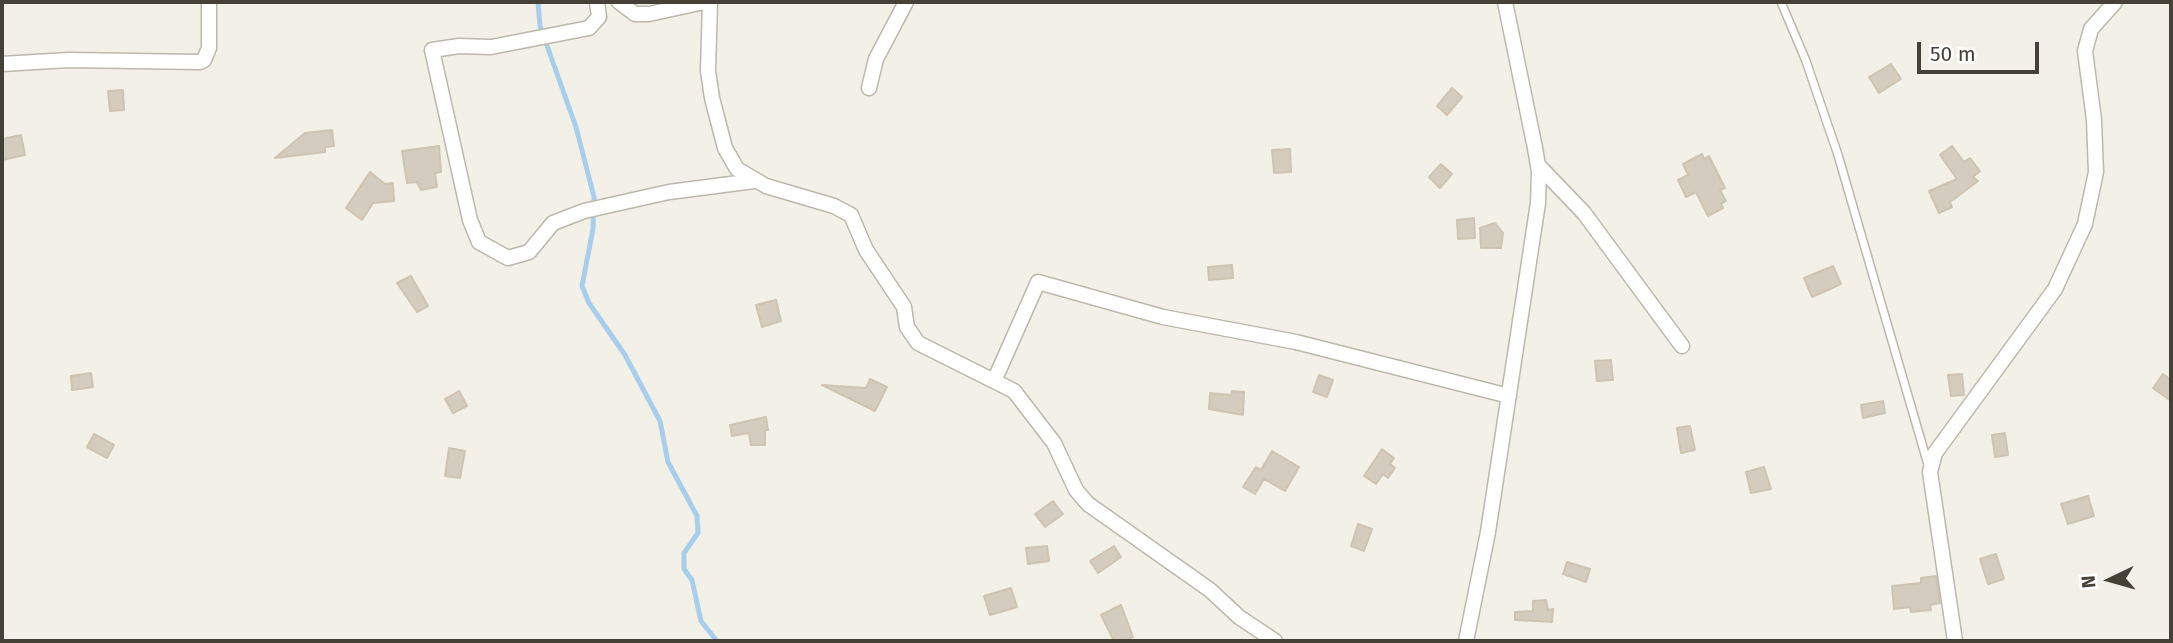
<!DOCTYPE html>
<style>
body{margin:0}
#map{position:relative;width:2173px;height:643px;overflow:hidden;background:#f3f0e8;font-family:"Fira Sans",sans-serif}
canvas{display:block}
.frame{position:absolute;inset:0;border:4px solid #464137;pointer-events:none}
.north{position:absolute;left:2075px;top:545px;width:70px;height:70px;-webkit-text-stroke:5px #fff;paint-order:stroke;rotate:265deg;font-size:19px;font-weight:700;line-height:28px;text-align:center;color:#464137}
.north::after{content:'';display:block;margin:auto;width:24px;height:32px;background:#464137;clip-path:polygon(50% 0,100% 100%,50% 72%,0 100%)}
.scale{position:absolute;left:1917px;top:42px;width:122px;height:32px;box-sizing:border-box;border:4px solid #464137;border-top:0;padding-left:9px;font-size:21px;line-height:24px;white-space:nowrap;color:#464137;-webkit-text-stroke:5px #fff;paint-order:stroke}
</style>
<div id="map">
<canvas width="2173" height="643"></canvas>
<div class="frame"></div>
<div class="north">N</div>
<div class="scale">50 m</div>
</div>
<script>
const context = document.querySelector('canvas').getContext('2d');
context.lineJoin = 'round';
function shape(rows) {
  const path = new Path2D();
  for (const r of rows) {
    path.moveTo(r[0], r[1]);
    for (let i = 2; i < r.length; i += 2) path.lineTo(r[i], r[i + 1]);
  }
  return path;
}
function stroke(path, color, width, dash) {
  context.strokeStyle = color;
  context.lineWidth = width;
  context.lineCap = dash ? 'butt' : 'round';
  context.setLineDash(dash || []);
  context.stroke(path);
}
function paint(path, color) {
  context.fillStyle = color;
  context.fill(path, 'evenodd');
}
const stream = shape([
 [538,2,540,26,576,127,594,197,593,229,582,286,589,303,625,355,660,421,668,462,697,516,698,533,684,553,684,569,692,580,701,621,717,641]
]);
const building = shape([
 [1891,64,1901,79,1879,93,1869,77,1891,64],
 [1452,88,1462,97,1447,115,1437,106,1452,88],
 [123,90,124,110,110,111,108,91,123,90],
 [332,130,334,146,325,147,325,152,275,158,305,133,332,130],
 [21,135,25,155,2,160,2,139,21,135],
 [439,146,441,172,435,173,437,187,421,190,417,182,407,183,402,151,439,146],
 [1952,146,1964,162,1970,158,1980,171,1973,177,1978,181,1950,202,1952,207,1939,213,1929,191,1957,179,1940,155,1952,146],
 [1290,149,1291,172,1274,173,1272,150,1290,149],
 [1702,154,1704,159,1709,156,1725,188,1720,190,1726,201,1721,204,1723,208,1708,216,1696,192,1686,197,1678,180,1688,175,1683,164,1702,154],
 [1441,164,1452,174,1440,188,1429,177,1441,164],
 [370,172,385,184,393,183,394,201,373,203,362,220,346,208,370,172],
 [1474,218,1475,238,1458,239,1457,220,1474,218],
 [1495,223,1503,233,1501,248,1481,248,1480,228,1495,223],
 [1232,265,1233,278,1209,280,1208,267,1232,265],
 [1833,266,1841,284,1812,297,1804,278,1833,266],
 [411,276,428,306,417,312,397,283,411,276],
 [776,300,781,321,762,327,756,305,776,300],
 [1611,360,1613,380,1597,381,1595,361,1611,360],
 [91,373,93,387,72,390,71,376,91,373],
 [1962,374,1964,395,1951,396,1948,375,1962,374],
 [2163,374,2171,380,2171,401,2153,388,2163,374],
 [1319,375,1333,380,1327,397,1313,392,1319,375],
 [870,379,887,387,875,411,822,385,866,388,870,379],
 [459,391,467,406,453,413,445,399,459,391],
 [1232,391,1244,392,1243,415,1209,409,1210,393,1231,395,1232,391],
 [1883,401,1885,413,1863,418,1861,405,1883,401],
 [766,417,768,430,765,430,765,445,751,445,749,433,732,436,730,425,766,417],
 [1690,426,1695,450,1681,453,1677,428,1690,426],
 [2005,433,2008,455,1995,457,1992,435,2005,433],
 [94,434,114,445,107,458,87,447,94,434],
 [449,448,465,451,460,478,445,476,449,448],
 [1382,449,1394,458,1390,464,1395,468,1388,478,1383,474,1376,484,1364,476,1382,449],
 [1272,451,1299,467,1285,491,1264,479,1255,494,1243,487,1256,467,1261,470,1272,451],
 [1764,467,1771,489,1751,493,1746,472,1764,467],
 [2088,496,2094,516,2068,524,2061,504,2088,496],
 [1053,501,1063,514,1045,527,1035,514,1053,501],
 [1358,524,1372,529,1364,551,1351,546,1358,524],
 [1047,546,1049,561,1028,564,1026,548,1047,546],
 [1114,546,1121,557,1098,573,1090,561,1114,546],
 [1996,554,2004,579,1988,584,1980,559,1996,554],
 [1567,562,1590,569,1586,582,1563,574,1567,562],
 [1936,576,1940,603,1930,605,1931,610,1911,612,1910,607,1894,609,1892,586,1921,583,1921,578,1936,576],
 [1011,588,1017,607,990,615,984,596,1011,588],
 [1546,600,1548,610,1553,609,1552,622,1515,620,1515,612,1533,611,1533,601,1546,600],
 [1121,605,1133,637,1127,641,1114,641,1101,615,1121,605]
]);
const lane = shape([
 [1781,2,1806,61,1838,155,1929,468]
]);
const street = shape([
 [597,2,599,17,589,28,491,47,459,46,432,50,470,220,479,242,508,258,529,252,553,223,584,211,669,192,754,181],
 [619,2,635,14,649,14,704,2],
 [710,2,708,71,712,98,725,148,737,169,766,186,834,206,851,215,866,250,904,307,907,327,918,343,1014,391,1054,443,1076,490,1088,504,1210,590,1239,617,1275,641],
 [2,64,69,60,200,62,204,60,209,48,209,2],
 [869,88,876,59,906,2],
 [1538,165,1584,213,1682,346],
 [995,379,1038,282,1163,317,1296,342,1509,396],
 [1466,641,1488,532,1538,203,1539,172,1535,148,1505,2],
 [1955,641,1930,472,1935,453,2055,289,2085,224,2096,172,2094,120,2085,51,2091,29,2115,2]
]);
stroke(stream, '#a7ceed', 5);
paint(building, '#d4ccbe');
stroke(building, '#cfc4b1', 2);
stroke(lane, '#beb8ab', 10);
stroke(street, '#beb8ab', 17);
stroke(lane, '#fff', 7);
stroke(street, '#fff', 14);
</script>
